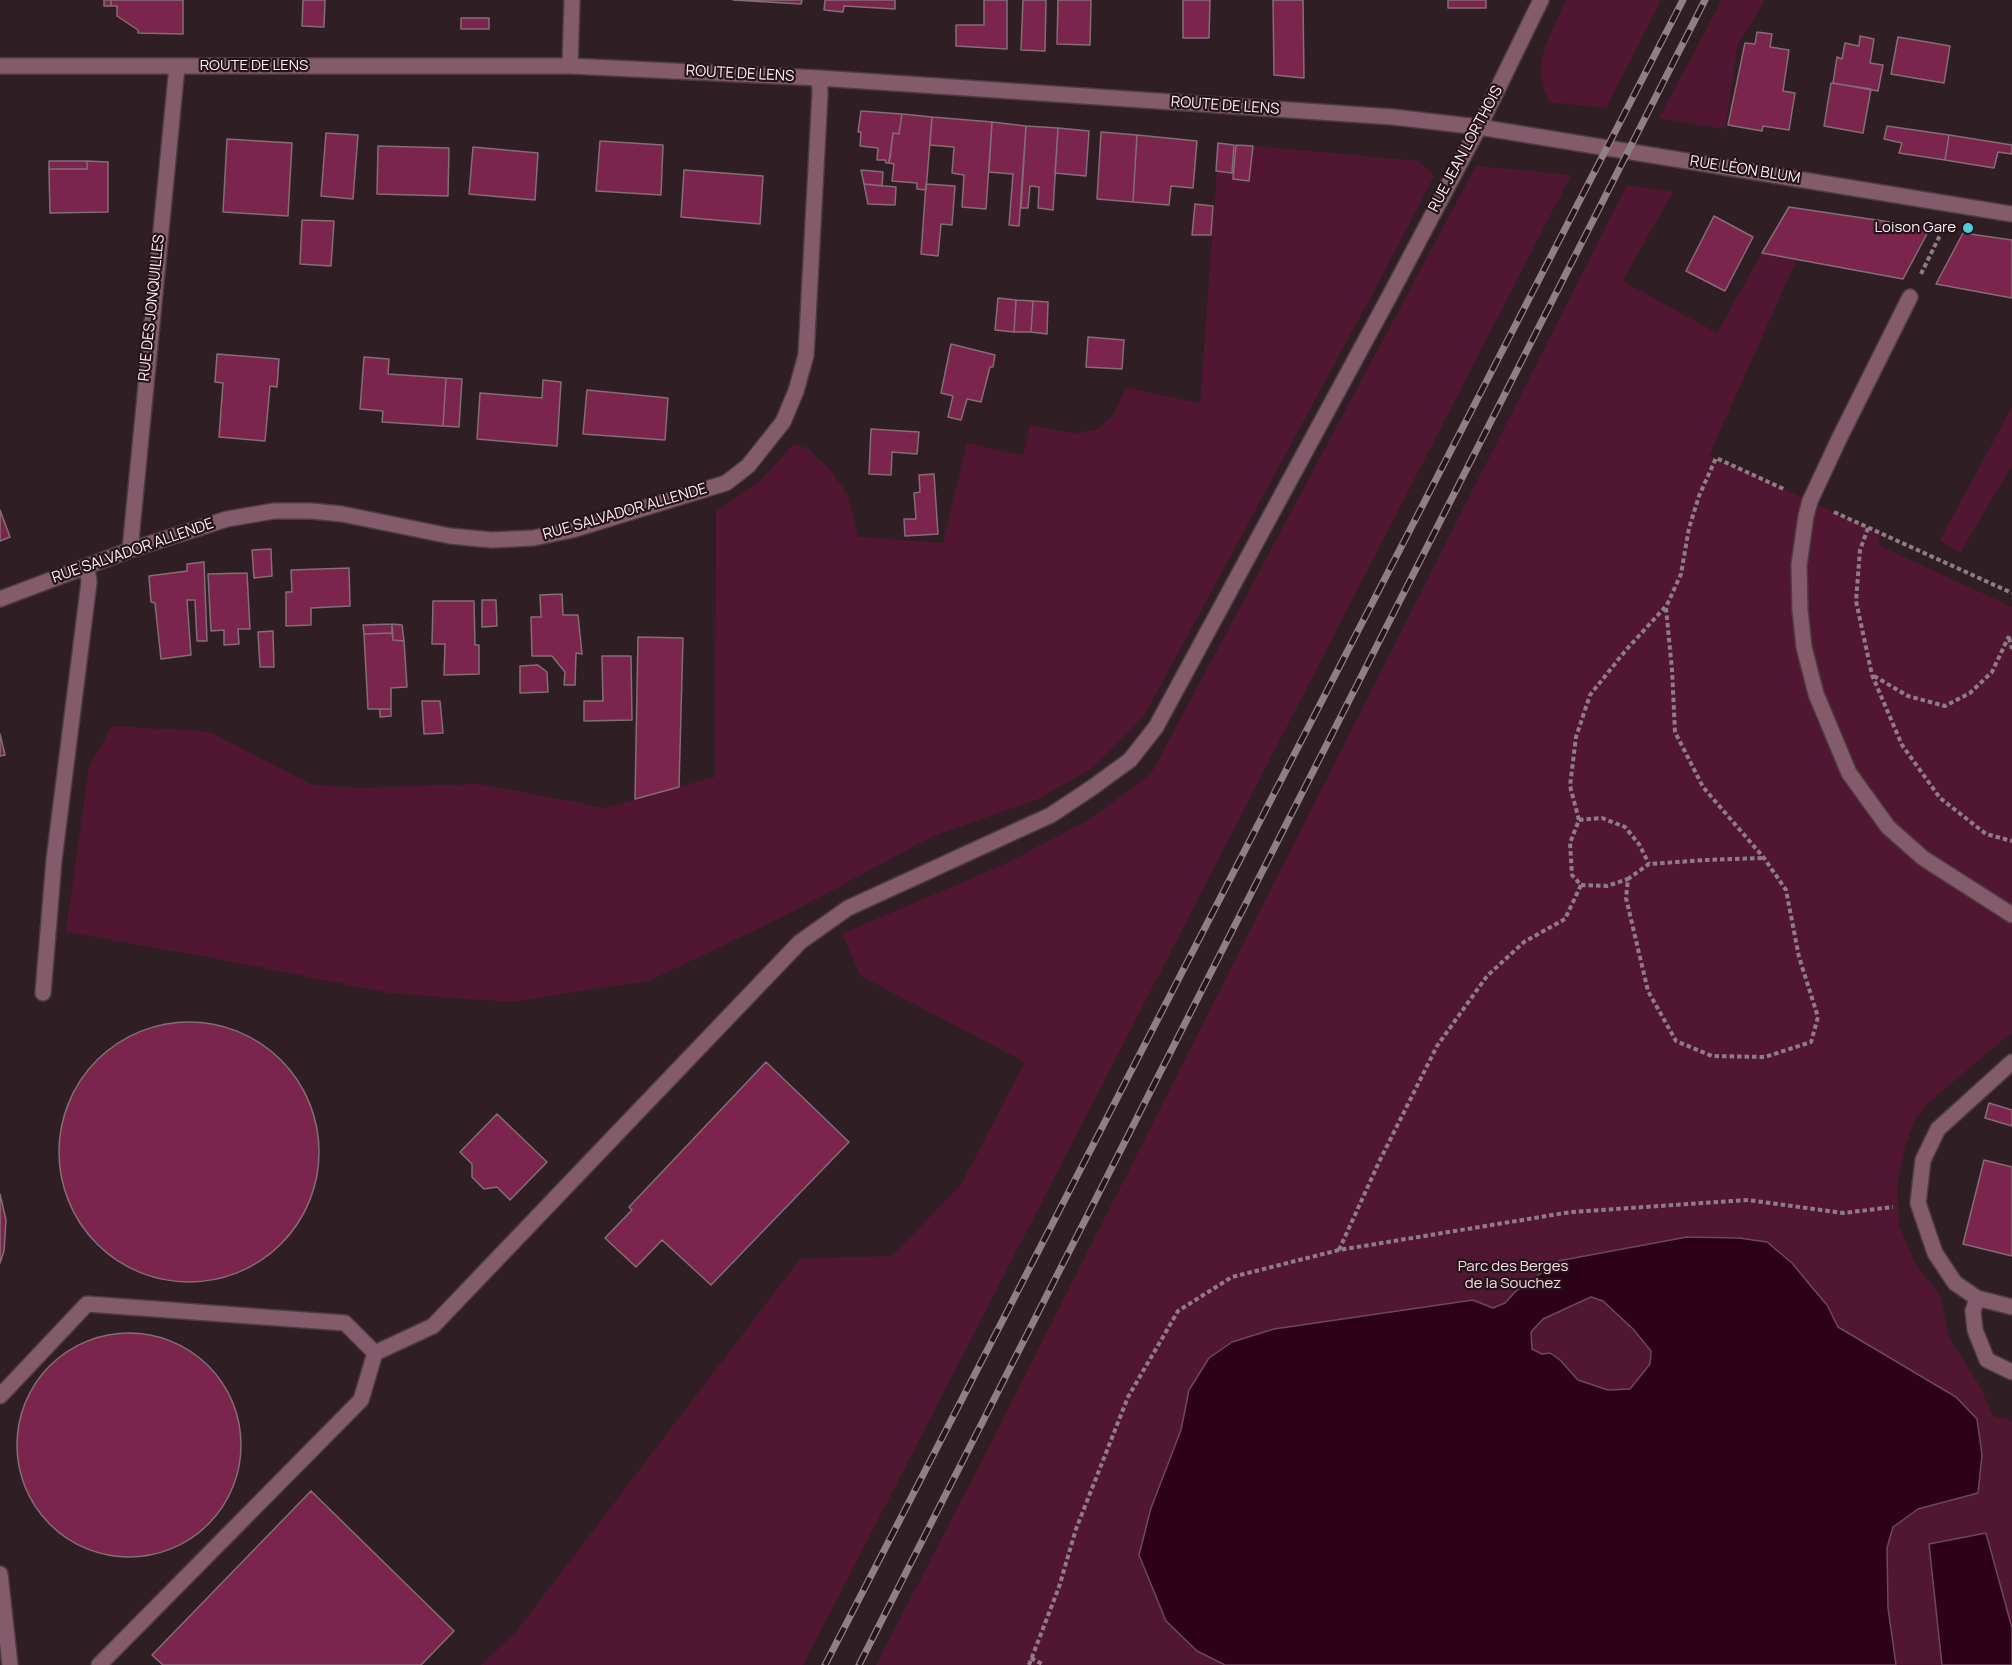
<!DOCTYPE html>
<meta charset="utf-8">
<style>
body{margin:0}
canvas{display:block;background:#301e25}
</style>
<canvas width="2012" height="1665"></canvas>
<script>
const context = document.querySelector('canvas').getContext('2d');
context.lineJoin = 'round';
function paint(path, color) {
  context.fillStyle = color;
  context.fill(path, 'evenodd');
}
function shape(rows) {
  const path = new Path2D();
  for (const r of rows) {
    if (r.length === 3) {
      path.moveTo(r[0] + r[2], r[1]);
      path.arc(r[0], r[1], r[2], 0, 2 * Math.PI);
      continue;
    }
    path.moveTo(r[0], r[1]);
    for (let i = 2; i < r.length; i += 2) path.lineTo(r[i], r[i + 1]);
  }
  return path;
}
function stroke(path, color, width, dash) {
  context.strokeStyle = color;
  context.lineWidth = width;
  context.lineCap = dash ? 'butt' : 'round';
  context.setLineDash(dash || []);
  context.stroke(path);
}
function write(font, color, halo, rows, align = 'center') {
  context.font = font + ' Manrope,sans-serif';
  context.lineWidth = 4.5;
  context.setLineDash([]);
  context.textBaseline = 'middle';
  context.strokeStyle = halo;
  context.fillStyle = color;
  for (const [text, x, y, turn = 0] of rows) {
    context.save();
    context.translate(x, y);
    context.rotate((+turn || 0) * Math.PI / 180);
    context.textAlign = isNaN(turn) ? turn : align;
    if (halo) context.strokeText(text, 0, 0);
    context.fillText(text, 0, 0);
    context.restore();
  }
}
const green = shape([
 [1566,0,1661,0,1606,108,1550,102,1543,87,1540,70,1545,46],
 [1722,0,1765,0,1738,44,1725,129,1659,118],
 [1219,143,1419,161,1434,176,1375,289,1145,714,1091,769,1038,799,933,836,786,915,651,980,511,1002,389,993,198,955,66,932,89,767,112,726,210,732,312,785,360,788,480,784,605,808,715,777,716,512,760,481,794,444,808,449,831,471,849,497,858,537,943,543,967,443,1023,456,1030,425,1073,433,1097,430,1114,414,1126,387,1200,404],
 [1476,166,1571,175,803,1665,481,1665,516,1632,800,1259,892,1256,961,1185,1025,1062,861,976,842,934,1003,865,1087,821,1151,774],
 [1627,185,1673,192,1622,281,1717,333,1762,253,1797,259,1709,455,1881,534,1878,545,2012,607,2012,1032,1928,1103,1914,1121,1906,1144,1897,1183,1899,1226,1916,1265,1940,1295,1949,1337,1979,1385,1993,1416,2012,1421,2012,1665,876,1665,985,1455],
 [2012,407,2012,465,1960,553,1940,540]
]);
const water = shape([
 [1687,1237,1739,1238,1767,1242,1792,1263,1810,1285,1827,1305,1838,1327,1956,1397,1977,1419,1982,1455,1978,1493,1918,1509,1893,1527,1887,1548,1888,1608,1896,1665,1225,1665,1197,1651,1166,1621,1139,1555,1151,1508,1181,1430,1189,1390,1209,1358,1232,1342,1274,1329,1473,1300,1493,1308,1505,1303,1515,1292,1558,1261,1687,1237],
 [1591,1297,1603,1301,1633,1329,1651,1351,1650,1364,1630,1389,1608,1390,1578,1380,1560,1360,1550,1353,1542,1354,1532,1349,1531,1332,1543,1319,1591,1297],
 [1986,1533,2012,1628,2012,1665,1942,1665,1929,1544,1986,1533]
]);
const building = shape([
 [104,0,111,0,111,6,104,6,104,0],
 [111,0,183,0,183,34,138,33,138,30,117,16,117,6,111,6,111,0],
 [303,0,325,0,324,27,302,26,303,0],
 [733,0,802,0,801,4,733,0],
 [825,0,895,0,895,9,844,6,843,12,824,10,825,0],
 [984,0,1007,0,1007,49,956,46,956,25,984,25,984,0],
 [1023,0,1046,0,1045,51,1021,50,1023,0],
 [1058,0,1091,0,1090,45,1057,44,1058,0],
 [1183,0,1210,0,1209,38,1183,38,1183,0],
 [1273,0,1303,0,1304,78,1274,75,1273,0],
 [1448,0,1486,0,1486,8,1448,8,1448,0],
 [461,18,489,18,489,29,461,29,461,18],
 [1757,32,1772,34,1770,47,1789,50,1783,91,1795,93,1789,130,1763,126,1762,131,1728,125,1745,43,1755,44,1757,32],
 [1860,36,1874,39,1870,63,1883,65,1878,91,1833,83,1837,57,1842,59,1845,43,1859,46,1860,36],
 [1898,37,1950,46,1944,83,1891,74,1898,37],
 [1831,83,1871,89,1863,133,1824,126,1831,83],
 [861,111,902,114,899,134,893,133,889,163,886,163,885,160,877,160,878,148,860,146,861,132,858,132,861,111],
 [902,114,932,117,926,190,917,189,917,183,892,181,894,164,889,163,889,159,890,159,893,133,899,134,902,114],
 [932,117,992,122,986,209,962,207,964,175,952,173,954,147,930,145,932,117],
 [992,122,1026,126,1019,226,1009,225,1013,174,989,172,992,122],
 [1026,126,1058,128,1053,210,1038,208,1039,187,1030,186,1028,208,1021,208,1026,126],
 [1887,126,1949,135,1945,160,1899,153,1902,143,1884,139,1887,126],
 [1058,128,1089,131,1086,176,1055,173,1058,128],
 [1101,132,1137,135,1133,202,1097,199,1101,132],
 [326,133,358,135,353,199,321,196,326,133],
 [1137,135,1197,141,1193,188,1171,186,1169,205,1133,202,1137,135],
 [1949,135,2012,145,2012,154,1998,152,1994,168,1945,160,1949,135],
 [227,139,292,143,288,216,223,212,227,139],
 [600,141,663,145,661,195,596,191,600,141],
 [1218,143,1234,145,1232,173,1216,171,1218,143],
 [1236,145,1253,146,1249,181,1233,179,1236,145],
 [378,146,449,148,448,196,377,194,378,146],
 [473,147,538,153,535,200,469,194,473,147],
 [49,161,87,161,87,169,49,169,49,161],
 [87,161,108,162,108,212,50,213,49,169,87,169,87,161],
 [684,170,763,176,760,224,681,217,684,170],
 [861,170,883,172,882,186,864,184,861,170],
 [864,184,896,187,895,205,868,204,864,184],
 [926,184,955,186,952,225,941,224,938,256,921,254,926,184],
 [1195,204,1213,206,1211,235,1192,235,1195,204],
 [1789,207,1930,228,1903,279,1762,253,1789,207],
 [1714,216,1753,237,1725,291,1686,271,1714,216],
 [302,220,334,221,331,266,300,264,302,220],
 [1963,233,2012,240,2012,298,1936,284,1963,233],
 [998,298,1016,300,1014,332,995,330,998,298],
 [1016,300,1033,301,1031,332,1014,332,1016,300],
 [1033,301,1048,302,1047,334,1031,332,1033,301],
 [1088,337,1124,340,1122,369,1086,367,1088,337],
 [951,344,995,355,993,367,990,367,981,402,967,399,961,420,948,417,953,396,941,393,951,344],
 [217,354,279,359,277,387,270,386,265,441,219,437,223,383,215,382,217,354],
 [364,357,389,359,388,374,446,378,443,426,382,422,383,411,360,409,364,357],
 [446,378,462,379,459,427,443,426,446,378],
 [543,380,561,382,557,446,477,439,480,393,542,398,543,380],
 [587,390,668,398,665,440,583,434,587,390],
 [871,429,919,432,917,454,892,452,891,475,869,474,871,429],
 [934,474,938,534,905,536,904,519,916,519,914,493,920,492,919,475,934,474],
 [0,510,10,537,0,541,0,510],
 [271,549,272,576,254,578,252,550,271,549],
 [204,562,207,641,197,641,195,600,187,600,191,655,161,659,155,603,151,602,149,576,187,571,187,564,204,562],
 [349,568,350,606,311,608,311,625,286,626,286,592,292,592,291,570,349,568],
 [247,573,250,629,238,629,239,644,224,645,224,630,211,631,208,574,247,573],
 [562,594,563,615,578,615,582,654,576,653,575,685,564,685,565,672,552,656,532,656,531,617,541,617,540,595,562,594],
 [482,600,496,600,497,626,482,627,482,600],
 [433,601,474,601,475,645,479,645,479,674,444,675,445,644,432,644,433,601],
 [392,624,392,633,364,634,363,625,392,624],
 [392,624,402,625,404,641,393,640,392,624],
 [273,631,274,667,260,667,258,632,273,631],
 [392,633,393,640,404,641,407,687,391,688,391,709,368,709,364,634,392,633],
 [638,637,683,638,679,787,635,799,638,637],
 [602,656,631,656,632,720,584,721,584,701,603,701,602,656],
 [538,665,547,672,548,692,520,693,520,666,538,665],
 [422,701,440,701,443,733,424,734,422,701],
 [380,709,391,709,391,716,380,717,380,709],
 [0,734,5,755,0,756,0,734],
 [189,1152,130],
 [766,1062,849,1142,711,1285,662,1240,636,1267,605,1238,632,1210,629,1207,766,1062],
 [1989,1103,2012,1110,2012,1126,1985,1118,1989,1103],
 [497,1114,547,1162,510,1200,497,1187,484,1189,472,1177,472,1164,460,1152,497,1114],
 [1984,1160,2012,1167,2012,1256,1963,1244,1984,1160],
 [0,1194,6,1220,4,1251,0,1263,0,1194],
 [129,1445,112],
 [311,1491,454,1631,421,1665,163,1665,152,1655,311,1491]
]);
const path = shape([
 [1921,274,1943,229],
 [1834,512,2012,593],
 [1868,528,1860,550,1856,601,1872,675,1902,745,1940,798,1986,834,2012,841],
 [1666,608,1672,670,1675,732,1703,787,1764,858,1786,890,1799,957,1818,1017,1811,1042,1765,1057,1712,1056,1676,1041,1648,991,1626,898,1628,879,1649,864,1706,860,1764,858],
 [2009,638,2012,649],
 [1874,676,1908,696,1945,706,1970,693,1992,672,2009,636],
 [1579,820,1602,818,1625,827,1639,844,1649,864],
 [1581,885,1607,886,1628,879],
 [1339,1250,1379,1162,1437,1046,1487,976,1524,942,1565,919,1581,885,1572,875,1570,843,1579,820,1570,786,1576,737,1590,695,1626,650,1667,605,1681,574,1689,528,1699,496,1716,458,1786,490],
 [1031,1658,1044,1665],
 [1029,1665,1059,1587,1076,1529,1128,1397,1178,1311,1232,1277,1339,1250,1571,1212,1748,1200,1843,1213,1893,1207]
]);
const minor = shape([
 [0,66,570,66,819,78,1393,117,1479,127,2012,214],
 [570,66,572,0],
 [1910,297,1839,439,1810,501,1806,516,1799,565,1800,610,1804,647,1816,694,1849,773,1888,827,1923,858,2012,915],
 [130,550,177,66],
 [0,599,130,550,227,519,274,511,311,511,342,514,450,536,492,540,533,538,572,530,726,483,748,466,783,422,796,391,806,355,820,93,819,78],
 [43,993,54,860,89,582,87,566],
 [2012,1062,1938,1129,1923,1160,1918,1203,1935,1253,1955,1283,1977,1298,2012,1307],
 [1977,1298,1973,1311,1975,1330,1987,1360,2012,1372],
 [0,1396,87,1304,345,1323,375,1353],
 [0,1574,10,1665],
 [99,1665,361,1400,375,1353,433,1326,800,942,848,908,1051,815,1093,787,1130,760,1156,727,1389,297,1479,127,1541,0]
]);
const rail = shape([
 [825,1665,1683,0],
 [859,1665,1705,0]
]);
const markers = [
 [1968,228,6,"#52cbd8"]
];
const streetNames = [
 ["ROUTE DE LENS",254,66],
 ["ROUTE DE LENS",740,74,3],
 ["ROUTE DE LENS",1225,106,4],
 ["RUE JEAN LORTHOIS",1466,149,-62],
 ["RUE LÉON BLUM",1745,170,9],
 ["RUE DES JONQUILLES",152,308,-84],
 ["RUE SALVADOR ALLENDE",625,512,-16],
 ["RUE SALVADOR ALLENDE",133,551,-19]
];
const poiNames = [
 ["Loison Gare",1956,228]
];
const parkNames = [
 ["Parc des Berges",1513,1267],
 ["de la Souchez",1513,1284]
];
paint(green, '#511732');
paint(water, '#2d0218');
stroke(water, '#6c495a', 1.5);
paint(building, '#7b254e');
stroke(building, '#846d75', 1.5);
stroke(minor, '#4d3b42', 18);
stroke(path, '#8e7e84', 4, [4.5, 3]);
stroke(minor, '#835b6a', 15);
stroke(rail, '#908086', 7);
stroke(rail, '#26141b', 4.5, [14]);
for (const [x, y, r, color] of markers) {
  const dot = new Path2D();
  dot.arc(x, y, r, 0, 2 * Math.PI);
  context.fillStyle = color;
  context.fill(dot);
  stroke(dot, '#26141b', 2);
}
write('15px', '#fef0f5', '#26141b', streetNames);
write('15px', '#fef0f5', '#26141b', poiNames, 'right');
write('15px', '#f5dbe4', '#26141b', parkNames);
</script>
